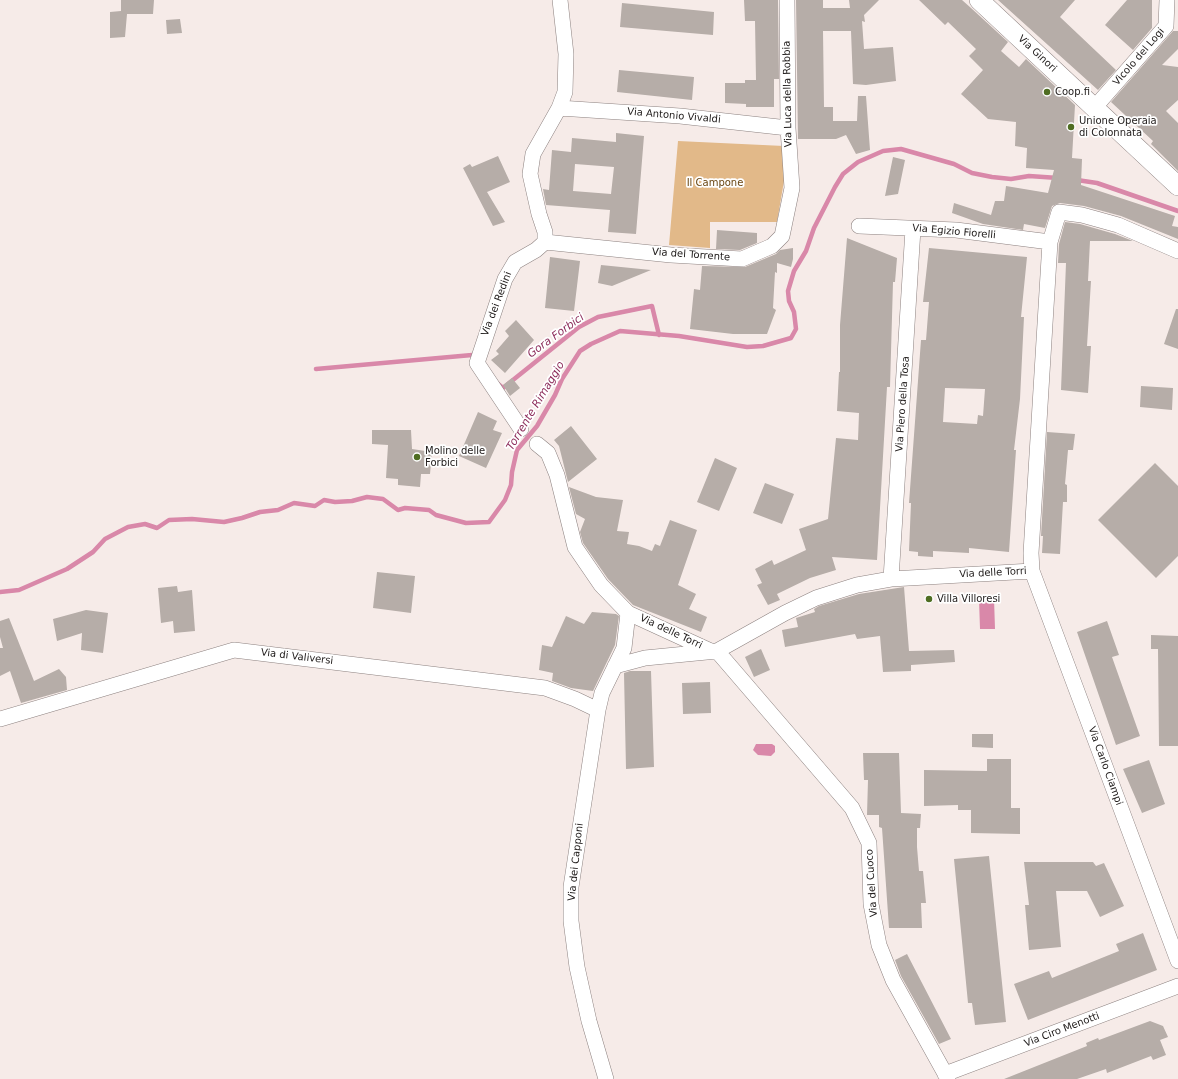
<!DOCTYPE html>
<style>
body{margin:0}
canvas{display:block;background:#f6ebe8}
</style>
<canvas width="1178" height="1079"></canvas>
<script>
const context = document.querySelector('canvas').getContext('2d');
context.lineJoin = 'round';
function paint(path, color) {
  context.fillStyle = color;
  context.fill(path, 'evenodd');
}
function shape(rows) {
  const path = new Path2D();
  for (const r of rows) {
    path.moveTo(r[0], r[1]);
    for (let i = 2; i < r.length; i += 2) path.lineTo(r[i], r[i + 1]);
  }
  return path;
}
function stroke(path, color, width, dash) {
  context.strokeStyle = color;
  context.lineWidth = width;
  context.lineCap = dash ? 'butt' : 'round';
  context.setLineDash(dash || []);
  context.stroke(path);
}
function write(font, color, halo, rows, align = 'center') {
  context.font = font + ' "DejaVu Sans",sans-serif';
  context.lineWidth = 3.5;
  context.setLineDash([]);
  context.textBaseline = 'middle';
  context.strokeStyle = halo;
  context.fillStyle = color;
  for (const [text, x, y, turn = 0] of rows) {
    context.save();
    context.translate(x, y);
    context.rotate((+turn || 0) * Math.PI / 180);
    context.textAlign = isNaN(turn) ? turn : align;
    if (halo) context.strokeText(text, 0, 0);
    context.fillText(text, 0, 0);
    context.restore();
  }
}
const green = shape([
 [678,141,784,146,784,181,777,222,710,222,710,248,669,245]
]);
const water = shape([
 [994,598,995,629,980,629,979,599],
 [756,744,772,744,775,746,775,752,771,756,758,755,753,750]
]);
const stream = shape([
 [1077,180,1097,183,1178,211],
 [316,369,472,355],
 [497,383,503,388,579,327,598,317,652,306,659,335],
 [0,592,19,590,67,569,93,552,105,539,128,527,145,524,157,528,169,520,192,519,224,522,242,518,260,512,278,510,294,503,315,506,324,500,335,502,352,501,367,497,383,499,398,510,405,508,429,510,436,515,466,523,489,522,505,500,511,485,512,472,517,450,537,426,555,395,562,379,580,351,591,344,620,331,679,336,747,347,763,346,791,338,796,329,794,312,789,301,788,291,794,271,806,251,814,228,835,187,843,174,858,162,883,151,901,149,954,164,972,173,992,177,1011,179,1029,176,1058,178]
]);
const building = shape([
 [121,0,154,0,153,14,127,14,125,37,110,38,110,12,121,11],
 [744,0,778,0,779,79,774,79,774,107,746,107,746,104,725,103,725,83,745,83,745,80,756,80,755,21,745,21],
 [796,0,823,0,823,8,850,8,849,0,879,0,864,15,865,22,862,21,864,49,893,47,896,81,866,85,853,84,851,31,823,31,824,107,833,107,833,121,857,121,858,96,866,96,870,150,856,154,846,135,836,139,798,139],
 [919,0,962,0,971,8,1008,42,1001,51,1019,67,1026,59,1075,105,1072,158,1082,159,1081,185,1175,216,1172,226,1178,227,1178,239,1121,216,1084,206,1060,203,1052,206,1045,228,1024,224,1023,230,983,224,952,213,954,203,991,215,995,201,1004,201,1006,186,1048,193,1054,170,1026,168,1027,148,1015,146,1016,122,988,119,961,94,983,70,969,56,976,49,948,22,945,25],
 [998,0,1075,0,1060,17,1116,70,1098,90],
 [1127,0,1152,0,1152,28,1133,50,1105,25],
 [622,3,714,12,713,35,620,27],
 [180,19,182,33,167,34,166,20],
 [1173,31,1178,31,1178,49,1162,65,1178,67,1178,100,1166,111,1178,123,1178,171,1151,144,1153,141,1111,102],
 [619,70,694,77,692,100,617,92],
 [616,133,644,136,636,234,608,232,610,210,546,205,543,189,549,190,552,150,571,152,572,138,616,142],
 [575,164,614,167,611,194,573,191],
 [498,156,510,182,487,192,505,222,493,226,463,168,470,164,472,167],
 [893,157,905,160,898,194,885,196],
 [1065,222,1080,224,1115,234,1133,241,1090,241,1088,281,1091,281,1087,346,1091,346,1088,393,1061,390,1066,263,1058,263,1059,244],
 [717,230,757,233,757,243,740,250,716,249],
 [847,238,897,258,895,282,893,282,890,387,887,387,877,560,832,557,836,570,810,578,777,594,780,600,768,605,757,585,762,583,755,569,772,560,774,565,806,550,799,529,828,519,836,438,858,440,859,413,837,411,839,372,840,372,840,325],
 [793,248,793,259,791,267,777,263,777,273,775,272,773,308,776,310,767,334,733,334,690,329,694,289,700,290,702,266,745,267,776,254,780,250],
 [929,248,1027,257,1021,317,1024,317,1020,399,1014,450,1016,450,1009,552,969,548,969,553,933,551,933,557,918,556,918,552,909,551,911,503,909,503,921,340,926,340,929,302,923,302],
 [945,388,985,389,983,416,978,415,977,424,943,422],
 [550,257,580,261,574,311,545,308],
 [601,265,651,270,612,286,598,283],
 [1176,309,1178,309,1178,349,1164,344],
 [516,320,534,340,505,373,491,360,499,354,496,351,509,336,505,331],
 [512,378,520,388,510,396,503,385],
 [1141,386,1173,388,1172,410,1140,407],
 [478,412,497,421,493,430,502,433,486,468,459,456],
 [571,426,597,459,568,482,559,446,554,440],
 [372,430,411,430,412,449,432,452,430,474,421,474,420,487,398,485,398,479,386,478,388,445,372,444],
 [1047,432,1075,434,1073,450,1068,450,1065,484,1067,485,1067,502,1063,502,1060,554,1042,553,1043,536,1041,536],
 [715,458,737,468,719,511,697,502],
 [1155,463,1178,486,1178,556,1156,578,1098,520],
 [765,483,794,494,782,524,753,513],
 [569,487,596,497,623,500,617,531,629,532,627,544,639,546,652,551,655,544,660,546,670,520,697,530,678,585,696,594,689,609,707,617,701,632,633,605,608,579,583,543,580,532,585,519,576,514],
 [377,572,415,576,411,613,373,608],
 [177,586,178,592,192,590,195,631,174,633,173,621,161,623,158,588],
 [904,587,909,651,954,650,955,662,911,665,911,671,883,672,880,636,857,639,855,634,785,647,782,630,798,627,796,618,815,612,814,609,819,606,859,594],
 [86,610,108,613,103,653,81,650,82,633,57,641,53,619],
 [592,612,616,614,619,616,615,645,593,691,571,688,552,681,553,673,539,670,542,645,552,647,566,616,584,624],
 [9,618,34,681,59,669,66,677,67,690,21,703,10,671,0,676,0,648,3,648,0,637,0,621],
 [1107,621,1119,655,1112,657,1140,736,1116,745,1077,632],
 [1151,635,1178,636,1178,746,1159,746,1158,649,1151,649],
 [761,649,770,670,754,677,745,657],
 [630,671,651,671,654,767,626,769,624,673],
 [710,682,711,713,683,714,682,683],
 [972,734,993,734,993,748,972,747],
 [863,753,899,753,901,813,921,814,920,828,917,828,917,847,919,871,923,871,926,903,921,903,922,928,889,928,882,828,879,827,879,815,867,815,868,780,864,780],
 [987,759,1011,759,1011,808,1020,808,1020,834,971,833,971,810,958,810,958,805,924,806,924,770,987,771],
 [1149,760,1165,804,1142,813,1123,769],
 [989,856,1006,1022,975,1025,972,1003,968,1003,954,859],
 [1024,862,1093,862,1096,866,1104,863,1124,906,1100,917,1087,891,1056,891,1061,947,1029,950,1025,905,1029,905],
 [1143,933,1157,970,1028,1020,1014,984,1049,971,1052,978,1119,951,1116,944],
 [907,954,951,1039,939,1044,901,976,895,960],
 [1150,1021,1163,1026,1168,1037,1160,1040,1166,1055,1153,1060,1151,1056,1107,1073,1106,1069,1077,1079,1004,1079,1087,1046,1086,1043,1098,1038,1099,1040]
]);
const minor = shape([
 [1095,107,1166,26,1167,0],
 [559,108,680,116,788,128],
 [859,226,956,230,1050,242],
 [545,242,671,255,742,259,772,246,782,236,792,188,788,128,787,0],
 [1178,251,1118,225,1082,215,1059,212,1050,242,1031,553,1032,571,1178,961],
 [521,429,477,363,505,279,515,262,536,250,545,242,545,232,539,214,530,174,533,154,559,108,565,92,566,54,560,0],
 [537,444,548,453,557,475,575,547,601,585,628,613,624,648,602,693,598,710,571,887,571,921,577,967,589,1021,606,1079],
 [891,579,913,229],
 [628,613,713,652],
 [717,651,852,808,869,843,871,904,879,945,893,980,948,1079],
 [615,666,645,658,717,651,785,613,816,598,857,585,891,579,1032,571],
 [0,719,234,650,545,688,575,699,598,710],
 [945,1074,1178,986]
]);
const tertiary = shape([
 [979,0,1178,186]
]);
const markers = [
 [1047,92,4,"#4f6d22"],
 [1071,127,4,"#4f6d22"],
 [417,457,4,"#4f6d22"],
 [929,599,4,"#4f6d22"]
];
const streetNames = [
 ["Via Ginori",1037,54,43],
 ["Vicolo del Logi",1139,57,-49],
 ["Via Luca della Robbia",788,94,-91],
 ["Via Antonio Vivaldi",674,116,5],
 ["Via Egizio Fiorelli",954,232,5],
 ["Via del Torrente",691,255,4],
 ["Via dei Redini",497,304,-69],
 ["Via Piero della Tosa",903,404,-86],
 ["Via delle Torri",993,573,-3],
 ["Via delle Torri",671,632,25],
 ["Via di Valiversi",297,657,7],
 ["Via Carlo Ciampi",1105,766,70],
 ["Via dei Capponi",576,862,-84],
 ["Via del Cuoco",872,883,-94],
 ["Via Ciro Menotti",1062,1030,-21]
];
const poiNames = [
 ["Coop.fi",1055,92],
 ["Unione Operaia",1079,121],
 ["di Colonnata",1079,133],
 ["Molino delle",425,451],
 ["Forbici",425,463],
 ["Villa Villoresi",937,599]
];
const parkNames = [
 ["Il Campone",715,183]
];
const waterNames = [
 ["Gora Forbici",556,336,-36],
 ["Torrente Rimaggio",536,406,-59]
];
paint(green, '#e2b989');
paint(water, '#d988a9');
stroke(stream, '#d988a9', 4.5);
paint(building, '#b6ada8');
stroke(minor, '#8d8280', 16);
stroke(tertiary, '#8d8280', 20);
stroke(minor, '#fff', 15);
stroke(tertiary, '#fff', 19);
for (const [x, y, r, color] of markers) {
  const dot = new Path2D();
  dot.arc(x, y, r, 0, 2 * Math.PI);
  context.fillStyle = color;
  context.fill(dot);
  stroke(dot, '#fff', 1.5);
}
write('10px', '#24201f', '#fff', streetNames);
write('10px', '#24201f', '#fff', poiNames, 'left');
write('10px', '#694511', '#fff', parkNames);
write('italic 11px', '#8d2e5c', '#fff', waterNames);
</script>
